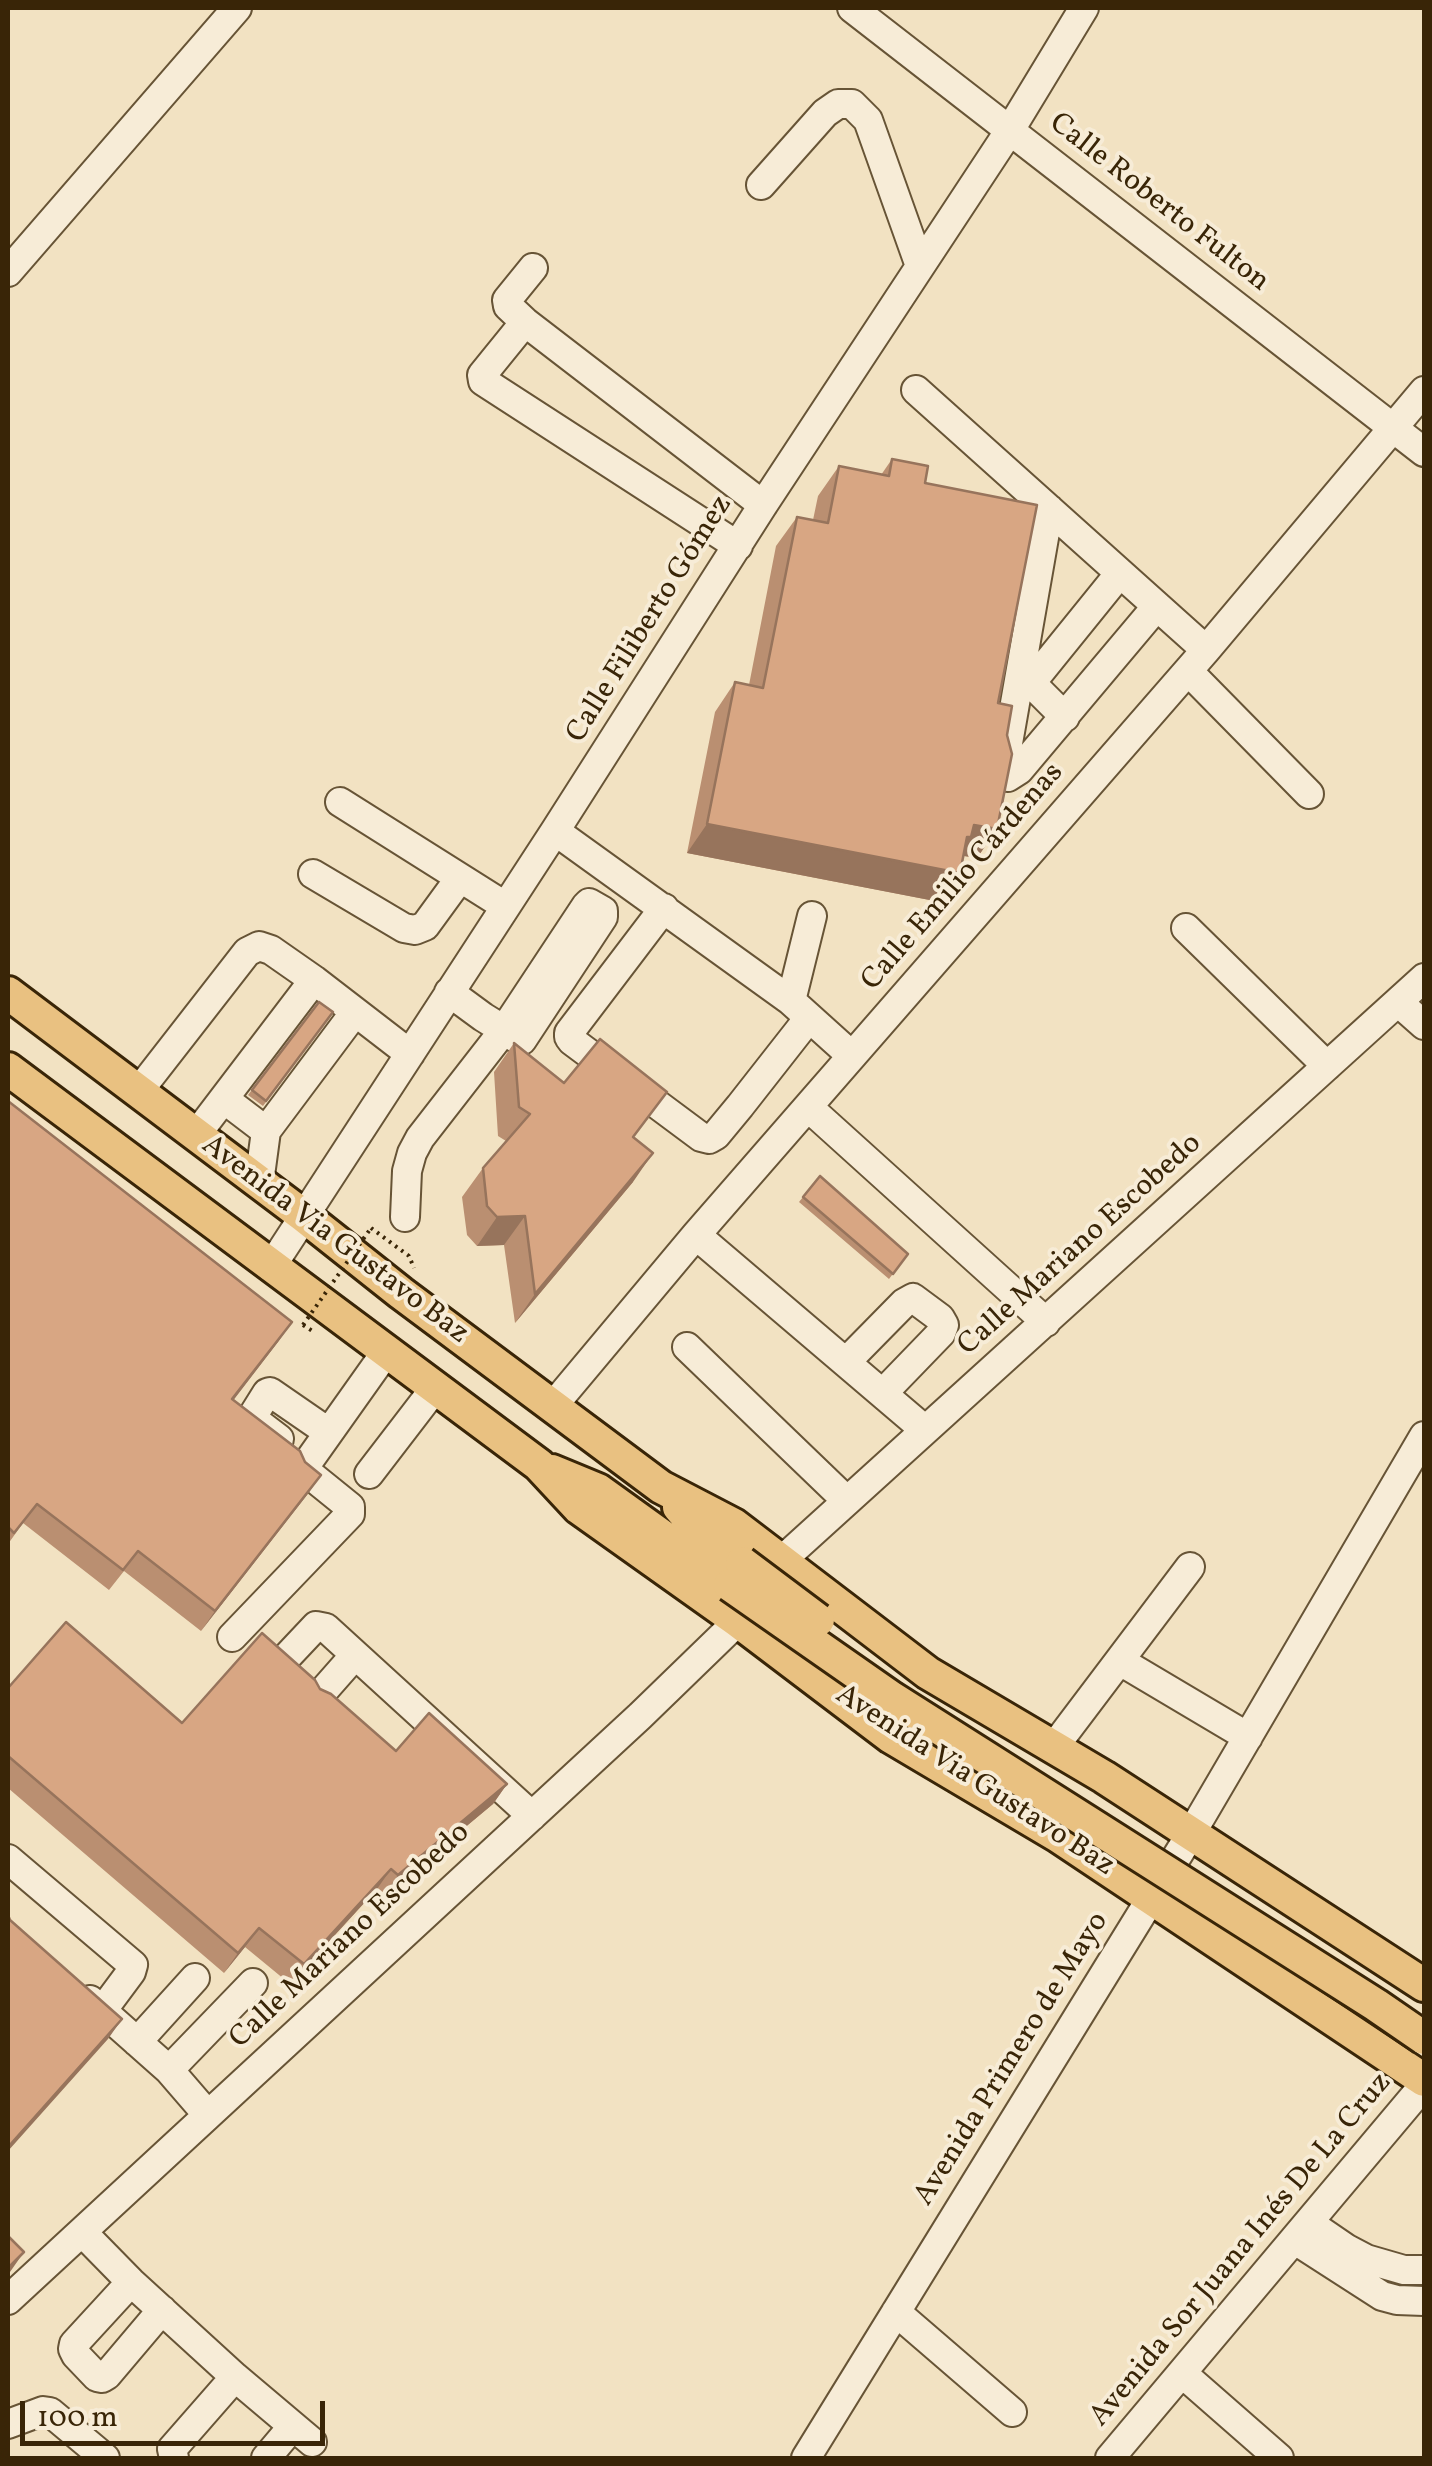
<!DOCTYPE html>
<meta charset="utf-8">
<style>
body{margin:0}
#map{position:relative;width:1432px;height:2466px;overflow:hidden;background:#f2e2c2;font-family:Vollkorn,serif}
canvas{display:block}
.frame{position:absolute;inset:0;border:10px solid #392507;pointer-events:none}
.scale{position:absolute;left:20px;top:2401px;width:305px;height:45px;box-sizing:border-box;border:5px solid #392507;border-top:0;padding-left:12px;font-size:30px;line-height:35px;white-space:nowrap;color:#392507;-webkit-text-stroke:8px #f7ecd7;paint-order:stroke}
</style>
<div id="map">
<canvas width="1432" height="2466"></canvas>
<div class="frame"></div>
<div class="scale">100 m</div>
</div>
<script>
const context = document.querySelector('canvas').getContext('2d');
context.lineJoin = 'round';
function shape(rows) {
  const path = new Path2D();
  for (const r of rows) {
    path.moveTo(r[0], r[1]);
    for (let i = 2; i < r.length; i += 2) path.lineTo(r[i], r[i + 1]);
  }
  return path;
}
function stroke(path, color, width, dash) {
  context.strokeStyle = color;
  context.lineWidth = width;
  context.lineCap = dash ? 'butt' : 'round';
  context.setLineDash(dash || []);
  context.stroke(path);
}
function paint(path, color) {
  context.fillStyle = color;
  context.fill(path, 'evenodd');
}
function write(font, color, halo, rows, align = 'center') {
  context.font = font + ' Vollkorn,serif';
  context.lineWidth = 8;
  context.setLineDash([]);
  context.textBaseline = 'middle';
  context.strokeStyle = halo;
  context.fillStyle = color;
  for (const [text, x, y, turn = 0] of rows) {
    context.save();
    context.translate(x, y);
    context.rotate((+turn || 0) * Math.PI / 180);
    context.textAlign = isNaN(turn) ? turn : align;
    if (halo) context.strokeText(text, 0, 0);
    context.fillText(text, 0, 0);
    context.restore();
  }
}
const path = shape([
 [371,1228,409,1256,414,1268],
 [303,1325,314,1332]
]);
const minor = shape([
 [852,8,1424,452],
 [761,185,825,113,838,104,852,104,868,120,920,266],
 [533,268,507,300,508,306,525,322,763,505],
 [8,272,237,8],
 [525,322,482,375,483,381,738,546],
 [916,390,1206,650],
 [1049,509,1004,766,1008,777,1019,770,1157,606],
 [1188,671,1309,794],
 [1065,717,1031,683,1120,573],
 [340,802,505,906],
 [555,831,791,1001,852,1056],
 [313,874,404,928,415,930,425,926,460,878],
 [664,908,569,1033,569,1037,572,1041,701,1137,709,1139,716,1135,740,1106,809,1018],
 [1186,928,1327,1066],
 [791,1001,812,916],
 [1398,1002,1424,1025],
 [138,1092,247,952,259,946,271,950,314,980,410,1054],
 [224,1099,266,1131],
 [808,1107,1046,1322],
 [196,1135,314,980],
 [259,1183,266,1131,355,1012],
 [405,1217,407,1171,412,1153,420,1138,504,1030,586,906,589,903,603,911,603,917,522,1040,519,1040,504,1030,483,1017,449,992],
 [696,1235,925,1430],
 [271,1267,555,831,763,505,1010,130,1084,8],
 [687,1347,846,1500],
 [846,1362,904,1303,913,1298,940,1318,944,1325,941,1333,883,1393],
 [552,1407,696,1235,1206,650,1424,391],
 [279,1439,254,1420,252,1417,267,1393,270,1392,328,1432],
 [369,1474,435,1388],
 [781,1561,1424,978],
 [232,1637,350,1514,350,1507,303,1469,386,1352],
 [283,1661,316,1626,326,1628,532,1816],
 [1120,1661,1248,1737],
 [318,1697,355,1655],
 [1054,1747,1190,1567],
 [8,1859,133,1965,131,1972,102,2011],
 [90,2000,169,2070,207,2114],
 [137,2042,195,1978],
 [169,2070,253,1983],
 [1309,2223,1347,2249,1366,2259,1404,2270,1424,2270],
 [82,2232,131,2282,235,2377,312,2442],
 [1295,2240,1382,2296,1397,2300,1424,2301],
 [131,2282,74,2344,73,2349,76,2355,97,2377,102,2378,107,2375,162,2310],
 [8,2300,640,1716,738,1621],
 [896,2312,1012,2412],
 [1183,2374,1279,2458],
 [8,2424,43,2411,50,2412,105,2458],
 [174,2458,172,2449,235,2377],
 [266,2458,293,2426],
 [806,2458,1192,1832,1424,1436],
 [1110,2458,1424,2085]
]);
const major = shape([
 [8,993,304,1216,401,1293,661,1487,734,1525,928,1673,1104,1777,1424,1985],
 [8,1069,539,1465,579,1508,738,1621,891,1737,1058,1836,1424,2080],
 [552,1471,598,1490,730,1585],
 [679,1507,698,1529,742,1563]
]);
const pathBridge = shape([
 [303,1325,371,1228]
]);
const majorBridge = shape([
 [742,1563,818,1620],
 [730,1585,892,1698,1376,2005,1424,2038]
]);
const wall = shape([
 [892,459,925,483,1007,735,997,829,977,858,963,856,940,902,687,853,715,712,735,682,749,685,776,546,797,517,813,520,818,496,839,466,881,475],
 [319,1002,333,1012,263,1106,248,1095],
 [514,1043,634,1138,633,1182,515,1323,504,1245,477,1246,467,1235,462,1197,483,1168,506,1141,498,1136,494,1072],
 [8,1101,292,1322,233,1399,321,1475,201,1631,124,1571,109,1590,23,1523,8,1544],
 [820,1176,908,1254,889,1279,799,1202],
 [8,1688,182,1723,396,1751,507,1784,493,1804,384,1895,377,1889,290,1984,245,1947,224,1973,8,1788]
]);
const shadedWall = shape([
 [707,824,960,873,940,902,687,853],
 [974,825,997,829,977,858,959,855],
 [653,1153,633,1182,515,1323,535,1294],
 [525,1216,504,1245,477,1246,497,1217],
 [292,1322,278,1342,219,1419,232,1399],
 [321,1475,307,1495,201,1631,215,1611],
 [507,1784,493,1804,384,1895,398,1875],
 [391,1869,377,1889,290,1984,304,1964],
 [259,1928,245,1947,224,1973,238,1953],
 [122,2019,108,2039,8,2151,8,2147],
 [24,2252,10,2272,8,2274,8,2268]
]);
const building = shape([
 [892,459,928,466,925,483,1037,505,998,703,1012,706,1007,735,1012,754,997,829,974,825,971,837,967,837,960,873,707,824,735,682,763,688,797,517,828,523,839,466,889,476,892,459],
 [319,1002,333,1012,266,1101,252,1090,319,1002],
 [600,1039,667,1092,633,1137,653,1153,535,1294,525,1216,497,1217,487,1206,483,1168,530,1114,519,1107,514,1043,564,1083,600,1039],
 [8,1101,292,1322,232,1399,300,1451,305,1462,321,1475,215,1611,138,1551,123,1570,37,1504,14,1533,8,1527,8,1101],
 [820,1176,908,1254,893,1274,803,1197,820,1176],
 [66,1622,182,1723,262,1633,315,1680,320,1689,331,1694,396,1751,429,1713,507,1784,398,1875,391,1869,304,1964,259,1928,238,1953,8,1756,8,1688,66,1622],
 [8,1915,10,1920,122,2019,8,2147,8,1915],
 [8,2232,9,2237,24,2252,8,2268,8,2232]
]);
const streetNames = [
 ["Calle Roberto Fulton",1158,204,38],
 ["Calle Filiberto Gómez",651,620,-58],
 ["Calle Emilio Cárdenas",964,878,-49],
 ["Avenida Via Gustavo Baz",334,1241,37],
 ["Calle Mariano Escobedo",1081,1246,-42],
 ["Avenida Via Gustavo Baz",974,1782,33],
 ["Calle Mariano Escobedo",351,1937,-43],
 ["Avenida Primero de Mayo",1013,2060,-58],
 ["Avenida Sor Juana Inés De La Cruz",1242,2251,-50]
];
stroke(minor, '#675436', 32);
stroke(major, '#392507', 38);
stroke(path, '#392507', 4, [2.5, 5]);
stroke(minor, '#f7ecd7', 28);
stroke(major, '#e9c181', 32);
stroke(majorBridge, '#392507', 38, []);
stroke(pathBridge, '#392507', 4, [2.5, 5]);
stroke(majorBridge, '#e9c181', 32);
paint(wall, '#ba8f71');
paint(shadedWall, '#97745c');
paint(building, '#d8a683');
stroke(building, '#97745c', 2.5);
write('30px', '#392507', '#f7ecd7', streetNames);
</script>
